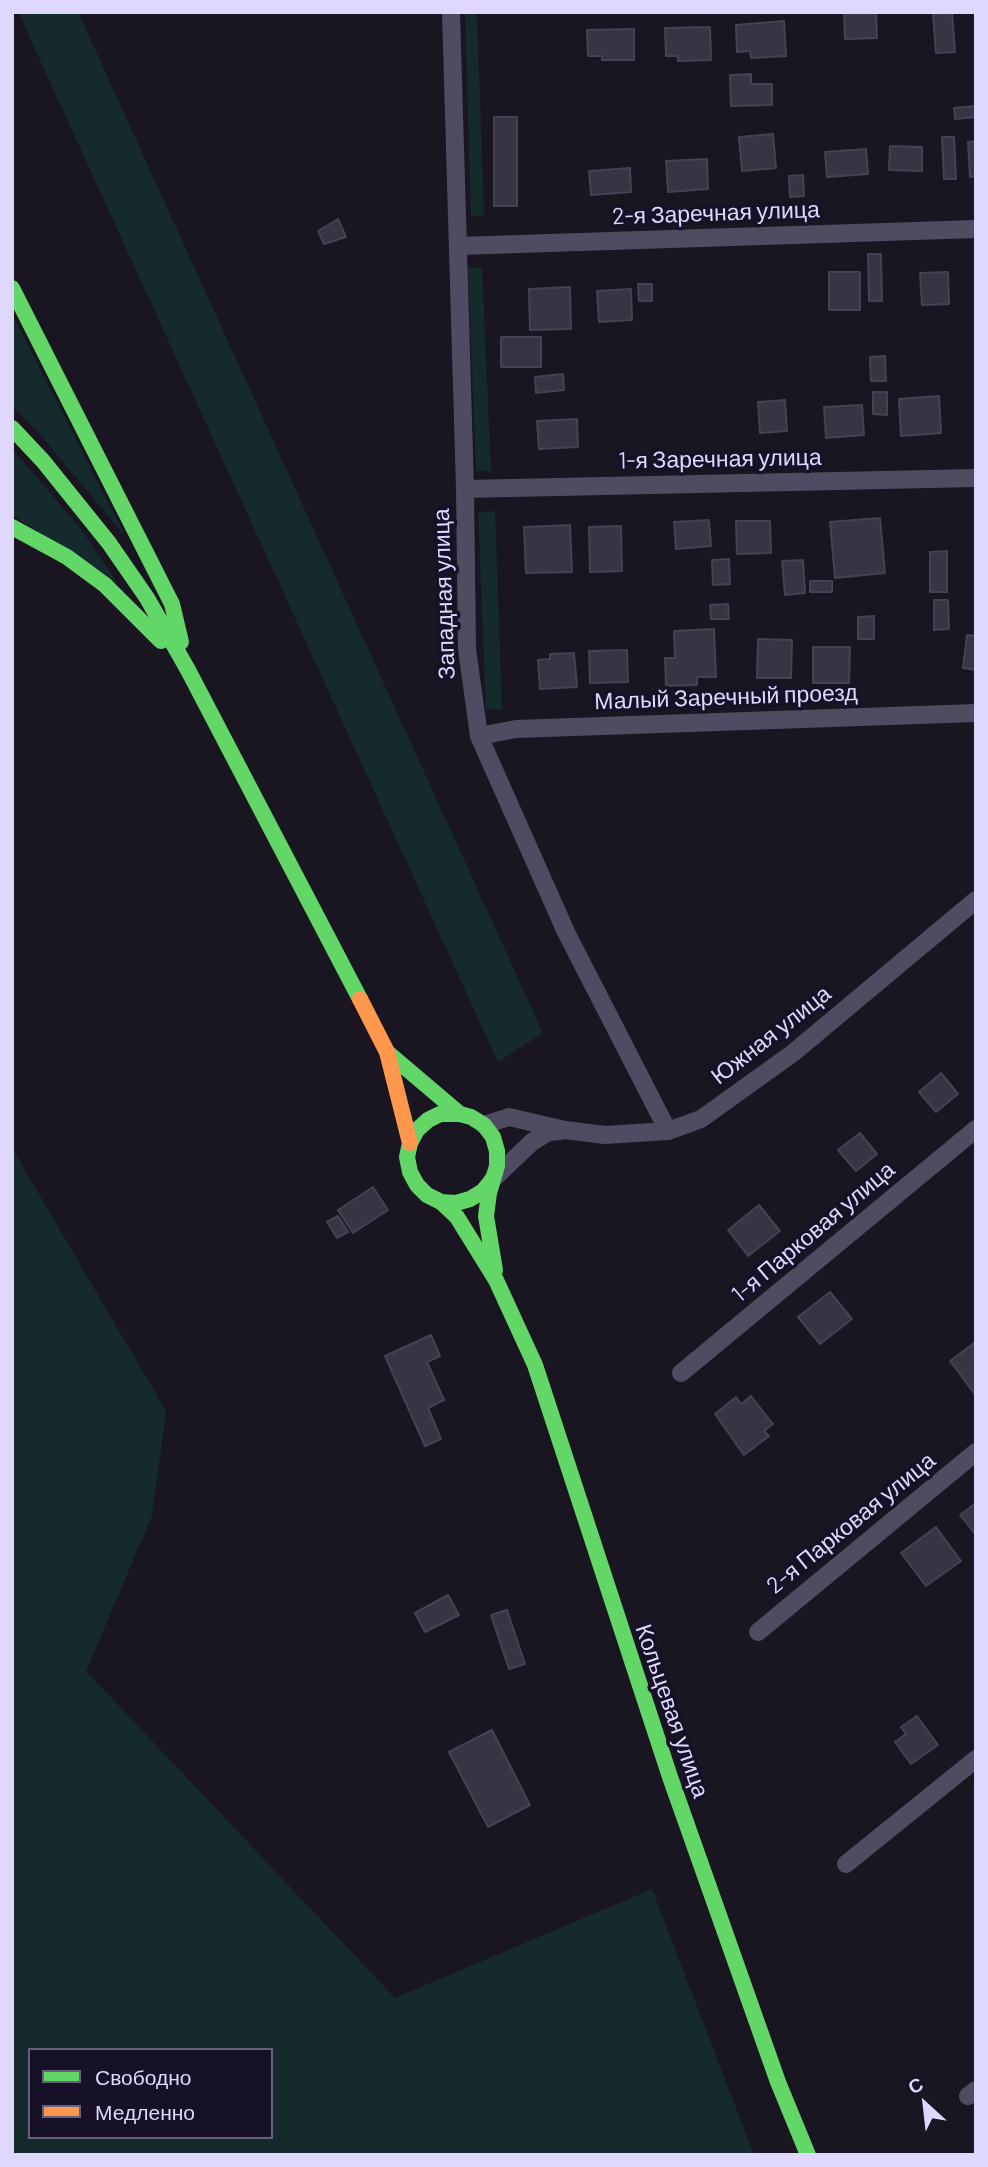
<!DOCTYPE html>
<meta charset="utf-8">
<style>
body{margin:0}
#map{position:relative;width:988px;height:2167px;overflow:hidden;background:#191621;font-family:Barlow,sans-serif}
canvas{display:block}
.frame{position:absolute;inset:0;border:14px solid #dfd7fd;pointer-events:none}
.legend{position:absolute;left:28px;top:2048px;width:245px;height:91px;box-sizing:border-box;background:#161126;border:2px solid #66607c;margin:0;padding:9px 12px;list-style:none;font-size:21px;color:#dfd7fd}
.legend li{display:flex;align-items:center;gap:14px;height:35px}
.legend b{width:35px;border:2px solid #66607c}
.north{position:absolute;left:890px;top:2069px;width:70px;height:70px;-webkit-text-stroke:5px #161126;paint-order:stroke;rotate:333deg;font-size:19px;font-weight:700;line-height:28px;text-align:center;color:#dfd7fd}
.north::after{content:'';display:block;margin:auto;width:24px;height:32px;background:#dfd7fd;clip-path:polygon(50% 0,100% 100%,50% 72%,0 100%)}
</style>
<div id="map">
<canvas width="988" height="2167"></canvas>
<div class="frame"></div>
<ul class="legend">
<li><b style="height:9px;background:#63d668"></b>Свободно</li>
<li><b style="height:9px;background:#ff974d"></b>Медленно</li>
</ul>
<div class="north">С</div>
</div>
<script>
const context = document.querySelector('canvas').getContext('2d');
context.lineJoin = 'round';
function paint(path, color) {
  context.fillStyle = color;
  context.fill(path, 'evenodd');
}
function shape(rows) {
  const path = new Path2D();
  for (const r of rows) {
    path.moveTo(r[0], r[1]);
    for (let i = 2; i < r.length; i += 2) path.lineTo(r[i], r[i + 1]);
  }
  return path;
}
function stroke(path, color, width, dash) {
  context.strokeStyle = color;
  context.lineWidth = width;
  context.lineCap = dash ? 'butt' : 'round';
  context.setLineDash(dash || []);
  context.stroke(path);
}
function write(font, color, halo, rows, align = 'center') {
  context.font = font + ' Barlow,sans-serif';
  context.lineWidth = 7;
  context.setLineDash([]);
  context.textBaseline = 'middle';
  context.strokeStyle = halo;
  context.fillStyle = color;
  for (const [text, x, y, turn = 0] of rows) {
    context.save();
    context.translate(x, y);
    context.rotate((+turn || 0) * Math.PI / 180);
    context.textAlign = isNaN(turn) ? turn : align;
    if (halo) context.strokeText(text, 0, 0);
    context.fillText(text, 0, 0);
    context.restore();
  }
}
const green = shape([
 [18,12,78,12,543,1033,498,1062],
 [465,14,477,14,484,215,471,216],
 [468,268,482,268,491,471,476,471],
 [12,314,126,537,38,432,12,407],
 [12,449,78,525,118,584,12,515],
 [495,511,502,709,486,710,478,512],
 [12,1148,166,1411,152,1516,86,1671,395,1998,652,1889,754,2155,12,2155],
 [30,2050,271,2050,271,2137,30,2137]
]);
const building = shape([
 [844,12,876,12,877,38,845,39,844,12],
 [952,12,955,52,936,53,933,14,952,12],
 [784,21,786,56,751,58,750,51,737,52,736,25,784,21],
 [710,27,711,60,678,61,678,56,666,56,665,28,710,27],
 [634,29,634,60,602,60,602,56,588,56,587,30,634,29],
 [751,74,751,84,772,84,772,105,731,106,730,75,751,74],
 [975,106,976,117,955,119,954,108,975,106],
 [494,117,517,117,517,206,494,206,494,117],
 [773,134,776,168,742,171,739,137,773,134],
 [942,137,954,137,956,179,944,179,942,137],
 [976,141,976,176,970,177,968,142,976,141],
 [890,146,922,147,922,171,889,170,890,146],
 [866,149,868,174,827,177,825,152,866,149],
 [707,159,708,189,668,192,666,161,707,159],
 [630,168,631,192,591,195,589,171,630,168],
 [803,175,804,196,790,197,789,176,803,175],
 [338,219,346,237,324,244,318,231,338,219],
 [868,254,881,254,882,301,869,301,868,254],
 [829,272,860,272,860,310,829,310,829,272],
 [948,272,949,304,922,305,920,273,948,272],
 [638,284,652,284,652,301,639,301,638,284],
 [570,287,571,329,530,330,529,289,570,287],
 [631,289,632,320,599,322,597,291,631,289],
 [501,337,541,337,541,367,501,367,501,337],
 [885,356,886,381,871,381,870,357,885,356],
 [563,374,564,390,536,393,535,377,563,374],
 [873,392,887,392,887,415,873,414,873,392],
 [939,396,941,433,901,436,899,399,939,396],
 [785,400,787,431,760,433,758,402,785,400],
 [862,405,864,435,826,438,824,407,862,405],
 [577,419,578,447,539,449,537,421,577,419],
 [880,518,885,573,835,578,830,522,880,518],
 [709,520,711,546,676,549,674,522,709,520],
 [736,521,770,521,771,553,737,554,736,521],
 [570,525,572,572,526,573,524,527,570,525],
 [621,526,622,571,590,572,589,527,621,526],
 [947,551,947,592,930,592,930,552,947,551],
 [729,559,730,584,713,585,712,560,729,559],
 [803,560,805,593,785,595,782,561,803,560],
 [810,581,832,581,832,592,810,592,810,581],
 [934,600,948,600,949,629,934,630,934,600],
 [728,604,729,619,711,619,710,605,728,604],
 [874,616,874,639,858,639,858,617,874,616],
 [714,629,716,677,697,677,697,685,666,686,665,658,675,658,674,631,714,629],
 [967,635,976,636,976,670,963,668,967,635],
 [758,639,792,640,791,678,757,678,758,639],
 [813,647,850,647,849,683,813,683,813,647],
 [627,650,628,682,590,683,589,651,627,650],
 [574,653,577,687,540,689,538,660,550,659,550,654,574,653],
 [941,1073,958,1094,936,1112,919,1092,941,1073],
 [860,1133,877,1154,856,1171,838,1150,860,1133],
 [373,1187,388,1210,353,1233,338,1210,373,1187],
 [759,1205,780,1231,748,1256,728,1230,759,1205],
 [338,1216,348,1232,337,1238,327,1222,338,1216],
 [830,1292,852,1319,820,1344,798,1317,830,1292],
 [431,1335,440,1356,427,1362,444,1400,428,1408,441,1439,425,1446,385,1356,431,1335],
 [974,1343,976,1392,974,1393,950,1361,974,1343],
 [751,1396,773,1424,764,1431,769,1436,744,1455,715,1414,736,1397,741,1404,751,1396],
 [976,1503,976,1535,960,1515,976,1503],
 [936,1527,961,1561,926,1586,901,1553,936,1527],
 [448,1595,459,1615,425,1632,415,1613,448,1595],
 [507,1610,525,1664,509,1669,491,1615,507,1610],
 [917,1716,938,1745,911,1764,895,1742,906,1734,901,1727,917,1716],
 [492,1730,530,1805,488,1827,449,1752,492,1730]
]);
const street = shape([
 [451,12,465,489,467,649,479,736,566,932,668,1131],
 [458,246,976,229],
 [465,489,976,478],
 [479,736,516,729,976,713],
 [484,1125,509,1117,565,1130,605,1135,668,1131,701,1119,793,1053,976,900],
 [492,1180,532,1142,548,1132,561,1131],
 [681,1373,976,1129],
 [758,1632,976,1452],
 [846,1864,976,1759],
 [968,2096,976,2090]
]);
const fast = shape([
 [12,288,172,604,181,642],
 [12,428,43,461,109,543,147,598,188,670,360,999],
 [12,527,67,557,105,585,161,641],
 [387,1052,460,1114],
 [492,1180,483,1191,470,1199,456,1203,441,1202,427,1195,417,1185,410,1172,407,1157,410,1143,417,1130,428,1120,440,1114,460,1114,471,1117,484,1125,493,1137,497,1151,497,1166,489,1193,486,1216,495,1270],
 [441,1202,457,1217,496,1280,535,1365,670,1777,778,2082,808,2155]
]);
const slow = shape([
 [360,999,387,1052,410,1143]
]);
const streetNames = [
 ["2-я Заречная улица",716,213,-2],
 ["1-я Заречная улица",720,459,-1],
 ["Западная улица",444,594,-92],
 ["Малый Заречный проезд",726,697,-2],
 ["Южная улица",771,1035,-38],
 ["1-я Парковая улица",813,1232,-40],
 ["2-я Парковая улица",851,1523,-39],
 ["Кольцевая улица",672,1711,71]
];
paint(green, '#152a2d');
paint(building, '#383443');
stroke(building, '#464154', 2);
stroke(street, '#4f4b61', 18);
stroke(fast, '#63d668', 16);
stroke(slow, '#ff974d', 16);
write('23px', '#dfd7fd', '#161126', streetNames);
</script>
